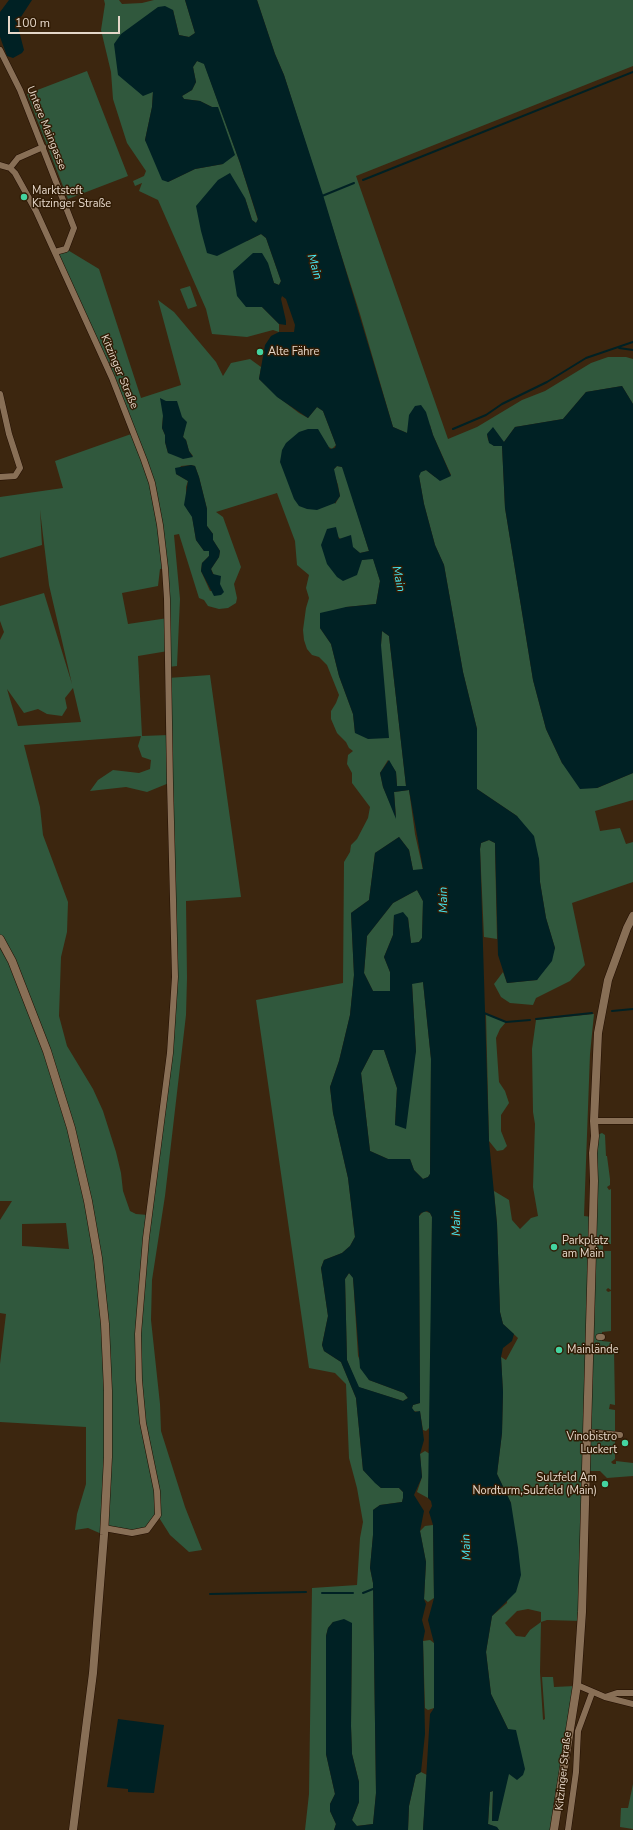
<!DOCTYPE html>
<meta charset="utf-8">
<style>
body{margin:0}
#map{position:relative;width:633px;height:1830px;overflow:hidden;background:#3c260f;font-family:"Nunito Sans",sans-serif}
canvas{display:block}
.scale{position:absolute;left:8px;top:16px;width:112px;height:18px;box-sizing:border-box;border:2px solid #e5d7c9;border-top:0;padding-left:5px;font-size:12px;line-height:14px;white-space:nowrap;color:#e5d7c9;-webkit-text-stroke:3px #311c05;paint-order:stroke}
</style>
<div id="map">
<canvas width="633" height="1830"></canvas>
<div class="scale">100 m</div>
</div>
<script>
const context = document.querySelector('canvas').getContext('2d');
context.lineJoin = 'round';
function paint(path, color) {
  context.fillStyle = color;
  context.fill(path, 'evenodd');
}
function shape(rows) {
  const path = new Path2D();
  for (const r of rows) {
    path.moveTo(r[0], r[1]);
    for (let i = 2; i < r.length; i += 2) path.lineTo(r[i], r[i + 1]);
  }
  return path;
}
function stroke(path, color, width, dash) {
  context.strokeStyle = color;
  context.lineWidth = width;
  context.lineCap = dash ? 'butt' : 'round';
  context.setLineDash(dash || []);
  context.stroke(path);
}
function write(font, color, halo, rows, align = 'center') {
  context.font = font + ' "Nunito Sans",sans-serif';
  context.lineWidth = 3;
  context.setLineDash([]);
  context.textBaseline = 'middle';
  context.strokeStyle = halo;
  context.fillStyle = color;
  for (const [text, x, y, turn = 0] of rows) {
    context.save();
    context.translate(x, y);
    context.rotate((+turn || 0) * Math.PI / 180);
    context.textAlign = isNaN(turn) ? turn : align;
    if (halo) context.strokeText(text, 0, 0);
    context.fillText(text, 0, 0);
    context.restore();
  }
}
const green = shape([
 [104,0,119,0,122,4,142,3,154,0,185,0,195,33,189,37,179,35,173,10,153,91,152,107,145,140,168,182,195,169,223,164,212,107,200,101,184,99,182,96,192,90,196,82,193,67,197,61,204,63,240,163,258,220,256,223,252,220,245,198,247,241,261,234,266,238,281,281,279,285,274,283,268,265,246,307,262,307,279,324,279,332,273,330,247,337,212,334,206,309,158,200,139,191,142,183,135,186,133,181,144,176,146,171,127,143,113,99,111,72,101,30,105,4],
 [257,0,633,0,633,66,356,176,448,439,477,427,522,400,545,391,591,363,608,357,626,357,633,359,633,404,622,386,586,392,563,419,515,427,504,442,487,434,488,440,494,446,502,445,505,508,533,680,546,729,562,763,597,788,633,773,633,800,595,811,600,831,620,828,626,844,633,842,633,882,572,903,585,965,570,981,536,998,533,1005,510,1003,501,997,494,984,503,972,507,983,537,980,555,948,546,918,540,882,539,859,517,816,477,789,477,729,463,672,444,565,435,545,424,504,419,476,420,472,426,470,435,477,451,475,433,435,430,425,407,433,393,427,360,314,284,75,275,54],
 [87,71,128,176,68,199,27,94],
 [66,249,99,269,141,398,181,385,158,300,174,312,216,362,223,376,231,363,250,359,261,367,259,379,278,397,299,413,308,418,317,407,323,411,336,445,332,449,329,447,335,504,340,496,338,485,334,473,334,469,337,466,342,467,344,470,369,551,360,553,327,529,362,560,373,558,380,581,376,604,346,607,320,628,331,644,339,676,353,714,355,733,381,645,382,631,389,636,406,786,397,786,396,772,388,760,380,773,383,787,396,817,394,792,409,790,415,834,423,870,413,870,409,850,399,837,375,853,369,900,351,913,354,975,350,1015,339,1061,330,1087,333,1113,348,1178,355,1237,350,1246,342,1253,324,1260,321,1268,328,1316,322,1345,324,1351,341,1362,356,1398,363,1470,381,1488,399,1488,403,1492,403,1498,402,1502,380,1505,373,1510,373,1535,370,1568,373,1583,376,1793,373,1824,356,1826,352,1820,359,1802,359,1782,352,1754,351,1726,352,1623,333,1622,328,1628,326,1636,326,1754,335,1794,330,1804,330,1811,336,1824,334,1830,305,1830,309,1794,312,1588,357,1585,360,1538,363,1522,357,1488,349,1458,346,1384,335,1373,309,1368,256,1000,343,983,344,862,350,852,351,845,357,839,368,818,370,807,352,783,352,773,347,764,348,755,353,751,349,748,346,742,337,733,331,719,331,711,336,703,339,695,327,665,319,657,312,655,307,649,304,640,303,630,306,608,309,598,306,588,309,575,297,565,295,541,277,493,216,512,223,517,241,567,234,584,237,598,236,603,228,608,219,609,208,606,204,600,199,598,179,534,174,535,180,599,177,666,168,667,168,651,138,656,142,736,169,735,168,678,210,675,241,897,186,901,187,978,186,1015,165,1196,152,1280,151,1320,160,1404,161,1431,185,1507,202,1550,189,1552,170,1535,158,1516,147,1530,132,1533,105,1529,104,1535,88,1528,75,1530,77,1514,86,1484,86,1427,0,1422,0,1364,6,1314,0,1313,0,1220,12,1201,0,1201,0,640,4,632,0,621,0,606,44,593,72,684,49,585,40,510,42,545,0,558,0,497,63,488,55,461,134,433,55,252],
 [163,416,186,422,183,437,186,440,189,451,193,456,168,453,165,442,165,435,162,428],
 [191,465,195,466,199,477,207,509,207,526,213,534,213,540,220,551,219,557,211,569,221,589,210,591,201,571,202,563,209,556,209,551,204,551,196,540,192,516,187,509,186,487,188,481,176,474,181,466],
 [165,568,168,618,128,624,122,593,158,586,160,569],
 [73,688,81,722,18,726,7,689,24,713,38,709,47,714,62,716,67,708,65,698],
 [141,736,138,746,142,757,151,760,150,769,139,773,113,770,98,780,90,791,126,787,147,792,169,783,173,1015,148,1215,136,1214,130,1211,123,1191,121,1173,116,1152,103,1111,93,1089,67,1046,59,1016,61,957,67,932,68,902,43,835,40,807,24,745],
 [66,1223,69,1249,22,1246,22,1224],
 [190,286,197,306,188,309,180,289],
 [489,840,495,843,495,851,497,939,484,937,480,849,481,843],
 [417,890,423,901,422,938,419,942,411,944,408,918,394,915,393,935,384,957,390,972,390,991,373,991,364,973,367,936,393,903],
 [423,982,431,1059,430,1174,428,1177,423,1179,414,1170,410,1159,388,1159,370,1151,361,1073,373,1050,384,1050,397,1088,395,1125,416,1051,412,983],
 [486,1014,506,1022,500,1029,496,1038,499,1082,505,1091,509,1103,501,1115,501,1131,507,1146,503,1150,497,1151,489,1141],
 [594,1014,590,1054,584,1216,592,1217,595,1136,602,1133,605,1135,606,1156,607,1156,610,1179,610,1185,607,1187,609,1190,611,1189,611,1244,603,1244,603,1251,611,1251,611,1290,608,1288,606,1290,608,1292,611,1291,611,1331,602,1332,602,1341,611,1342,614,1350,615,1405,610,1404,609,1409,615,1410,615,1459,611,1462,613,1464,616,1464,616,1461,633,1463,633,1476,607,1478,600,1471,586,1471,582,1621,547,1620,541,1622,540,1672,543,1720,545,1719,542,1677,553,1677,554,1687,575,1686,552,1830,499,1830,496,1827,488,1824,490,1792,493,1791,492,1821,498,1821,508,1729,491,1694,486,1652,492,1616,507,1603,511,1503,497,1474,502,1433,503,1392,501,1357,506,1360,518,1338,503,1324,500,1312,497,1224,494,1191,509,1200,512,1220,520,1229,531,1218,538,1216,533,1187,535,1124,533,1112,532,1049,536,1020],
 [528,1609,541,1612,541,1622,530,1630,525,1637,516,1636,505,1623,517,1611],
 [424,1211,430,1213,432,1217,430,1427,426,1431,423,1430,420,1412,413,1411,412,1408,413,1405,420,1403,419,1216],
 [349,1273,353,1277,358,1356,369,1380,404,1393,408,1398,403,1401,358,1387,347,1360,345,1279],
 [425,1451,430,1454,428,1498,417,1492,422,1477,420,1454],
 [433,1525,434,1598,428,1602,424,1599,426,1562,420,1531,425,1526],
 [430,1640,434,1643,434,1708,428,1710,425,1708,423,1641],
 [421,1772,427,1775,423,1830,408,1830,409,1806,416,1775],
 [633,1784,633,1829,620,1827,621,1808,628,1808]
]);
const water = shape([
 [9,0,32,0,17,23,24,50,22,53,13,58,7,56,0,37,0,12],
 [185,0,257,0,275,54,284,75,323,195,393,427,407,433,409,415,415,406,421,405,426,412,433,435,451,476,440,481,426,470,421,472,419,476,424,504,435,545,444,565,463,672,477,729,477,789,517,816,534,836,539,859,540,882,546,918,555,948,552,961,537,980,507,983,498,955,495,843,489,840,481,843,480,849,489,1141,497,1224,500,1312,503,1324,514,1334,512,1341,503,1348,501,1357,503,1392,502,1433,497,1474,511,1503,518,1548,521,1575,516,1592,492,1616,486,1652,491,1694,508,1729,516,1730,525,1769,523,1775,517,1780,509,1774,498,1821,492,1821,493,1791,490,1792,488,1824,497,1827,499,1830,423,1830,430,1714,434,1708,434,1643,428,1620,434,1598,433,1525,429,1512,432,1506,431,1501,428,1498,432,1217,430,1213,427,1211,421,1213,419,1216,420,1403,413,1405,412,1408,415,1412,420,1411,424,1440,420,1454,422,1477,414,1495,424,1511,420,1531,426,1562,424,1599,426,1604,422,1620,425,1631,423,1641,425,1734,421,1772,416,1775,409,1806,408,1830,334,1830,336,1824,330,1811,330,1804,335,1794,326,1754,326,1636,328,1628,333,1622,344,1619,352,1623,351,1726,352,1754,359,1782,359,1802,352,1820,357,1826,373,1824,376,1793,373,1583,370,1568,373,1535,373,1510,380,1505,402,1502,403,1498,403,1492,399,1488,381,1488,375,1483,363,1470,356,1398,341,1362,324,1351,322,1345,328,1316,321,1268,324,1260,342,1253,350,1246,355,1237,348,1178,333,1113,330,1087,339,1061,350,1015,354,975,351,913,369,900,375,853,399,837,409,850,413,870,423,869,409,790,394,792,396,819,383,787,380,773,389,760,396,772,397,786,406,786,389,636,382,631,381,645,389,738,368,739,355,733,353,714,339,676,331,644,320,628,320,613,346,607,376,604,380,581,373,559,362,560,357,575,343,581,337,577,327,564,321,545,327,529,336,527,339,539,351,535,353,547,360,553,369,551,342,467,337,466,334,469,340,496,335,503,317,510,307,509,299,506,294,499,280,462,282,450,286,443,299,432,308,429,318,429,330,449,335,448,336,445,323,411,317,407,308,418,277,397,259,379,265,345,271,336,279,332,294,332,295,325,286,299,282,296,281,299,286,321,286,325,279,324,262,307,246,307,237,296,233,271,253,253,262,253,268,263,274,283,279,285,281,281,266,238,261,234,217,256,207,253,201,231,196,206,218,180,230,173,245,198,252,220,256,223,258,219,240,163,204,64,197,61,193,67,196,82,192,90,182,96,184,99,200,101,212,107,218,107,235,155,223,164,195,169,168,182,162,180,145,140,152,107,153,92,143,96,118,75,114,44,121,34,158,7,165,6,173,10,179,35,189,37,195,33],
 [417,890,423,901,422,938,419,942,411,943,408,918,403,912,394,915,393,935,384,957,390,972,390,991,373,991,364,973,367,936,393,903],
 [423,982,431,1059,430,1174,428,1177,423,1179,414,1170,410,1159,388,1159,370,1151,361,1073,373,1050,384,1050,397,1088,395,1125,406,1129,416,1051,412,984],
 [349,1273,353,1278,360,1368,369,1380,404,1393,408,1398,403,1401,359,1387,347,1360,345,1279],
 [622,386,633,404,633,773,597,788,580,789,562,763,546,729,533,680,505,508,502,446,494,446,489,443,487,434,493,427,504,442,515,427,563,419,586,392],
 [160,398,166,401,177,401,182,417,187,422,183,437,186,440,189,451,193,457,183,459,168,453,165,442,165,435,162,428,163,416],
 [191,465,195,466,199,477,207,509,207,526,213,534,213,540,220,551,219,557,211,569,213,574,221,576,220,584,224,592,221,595,214,596,201,571,202,563,209,556,209,551,204,551,196,540,192,517,184,505,188,481,176,474,175,468],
 [118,1719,164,1725,154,1793,128,1792,128,1789,107,1787]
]);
const stream = shape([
 [363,180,633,72],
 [322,196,354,183],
 [619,348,633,350],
 [453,429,486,415,502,404,547,382,586,358,633,342],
 [612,1011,633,1009],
 [484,1013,506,1022,530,1020],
 [536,1019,592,1013],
 [322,1593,353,1593],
 [363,1593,373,1589],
 [210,1594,306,1592]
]);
const minor = shape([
 [0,50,20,90,74,228,66,249,55,252],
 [0,165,10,168,15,173,36,211,112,378,144,460,152,483,160,525,165,568,167,599,170,783,175,977,170,1053,146,1238,138,1334,139,1380,143,1423,157,1491,158,1515,147,1530,132,1533,104,1528],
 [10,168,18,158,43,147],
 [0,394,9,434,20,468,15,476,0,477],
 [594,1121,633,1121],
 [599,1337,602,1337],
 [587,1432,620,1435],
 [577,1685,605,1697,633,1704],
 [605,1697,617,1693,633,1693],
 [568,1830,576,1772,578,1731,592,1693]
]);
const secondary = shape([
 [0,939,12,961,47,1051,71,1128,88,1201,98,1258,105,1324,108,1391,108,1457,104,1535,93,1673,73,1830],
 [554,1830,577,1685,582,1612,594,1181,593,1153,595,1136,594,1121,598,1033,608,980,627,928,633,916]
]);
const markers = [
 [24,197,4,"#44d4a0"],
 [260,352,4,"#44d4a0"],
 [554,1247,4,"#44d4a0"],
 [559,1350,4,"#44d4a0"],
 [625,1443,4,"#44d4a0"],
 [605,1484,4,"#44d4a0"]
];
const streetNames = [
 ["Untere Maingasse",46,128,68],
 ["Kitzinger Straße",119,372,67],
 ["Kitzinger Straße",564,1771,-84]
];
const poiNames = [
 ["Marktsteft",32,191],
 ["Kitzinger Straße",32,204],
 ["Alte Fähre",268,352],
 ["Parkplatz",562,1241],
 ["am Main",562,1254],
 ["Mainlände",567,1350],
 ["Vinobistro",617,1437,"right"],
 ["Luckert",617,1450,"right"],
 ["Sulzfeld Am",597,1478,"right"],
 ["Nordturm,Sulzfeld (Main)",597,1491,"right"]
];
const waterNames = [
 ["Main",314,267,73],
 ["Main",398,579,78],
 ["Main",444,900,-92],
 ["Main",457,1223,-91],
 ["Main",467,1547,-93]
];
paint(green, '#30583d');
paint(water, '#002124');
stroke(stream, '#002124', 2);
stroke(minor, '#220e00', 7);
stroke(secondary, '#220e00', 9);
stroke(minor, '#886f56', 6);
stroke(secondary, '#886f56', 8);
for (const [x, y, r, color] of markers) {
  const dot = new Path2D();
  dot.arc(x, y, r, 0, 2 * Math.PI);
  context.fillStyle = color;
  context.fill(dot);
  stroke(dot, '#311c05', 1.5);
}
write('11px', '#e5d7c9', '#311c05', streetNames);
write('11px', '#e5d7c9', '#311c05', poiNames, 'left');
write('italic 12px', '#47e9f5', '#311c05', waterNames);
</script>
